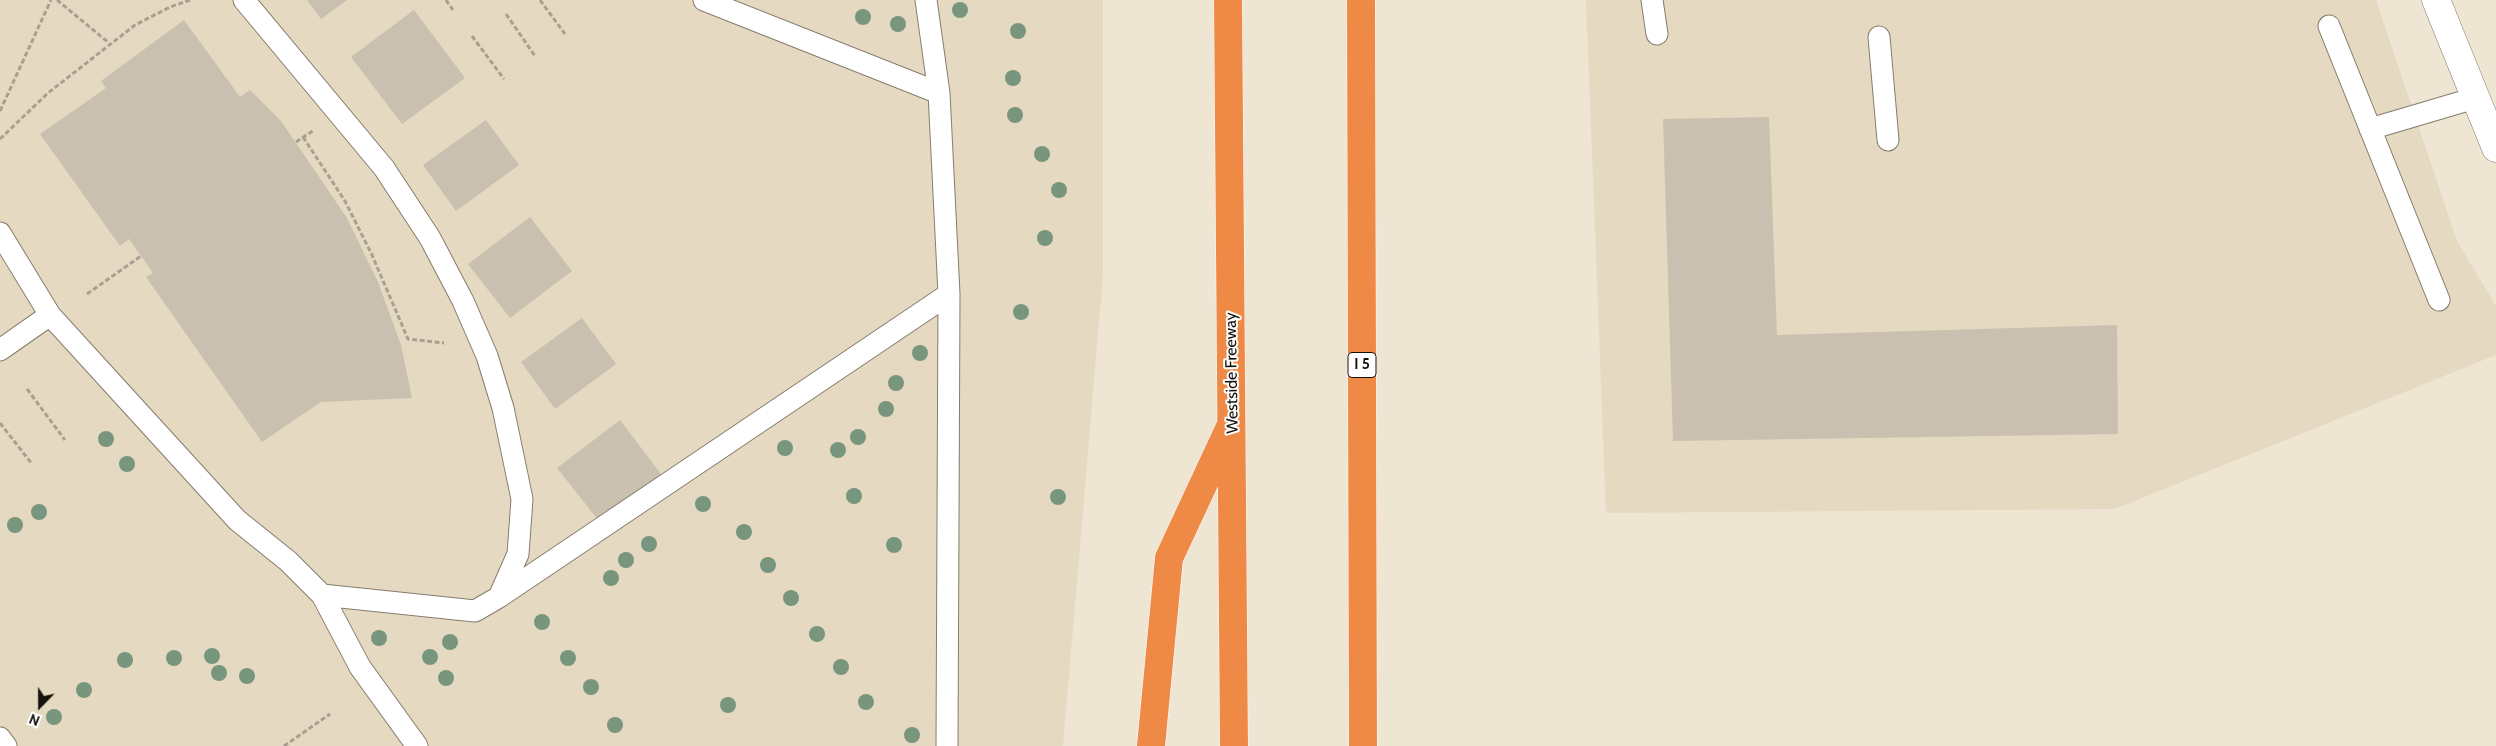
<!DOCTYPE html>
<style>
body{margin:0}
#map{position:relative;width:2496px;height:746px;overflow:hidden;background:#eee5d3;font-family:Cabin,sans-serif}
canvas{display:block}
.north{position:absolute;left:15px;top:681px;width:50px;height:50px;-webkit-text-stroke:4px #fff;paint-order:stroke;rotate:202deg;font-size:14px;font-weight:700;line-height:20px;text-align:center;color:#15120c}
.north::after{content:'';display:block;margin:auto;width:18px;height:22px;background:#15120c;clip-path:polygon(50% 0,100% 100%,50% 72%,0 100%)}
</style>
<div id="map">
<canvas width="2496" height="746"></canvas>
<div class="north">N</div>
</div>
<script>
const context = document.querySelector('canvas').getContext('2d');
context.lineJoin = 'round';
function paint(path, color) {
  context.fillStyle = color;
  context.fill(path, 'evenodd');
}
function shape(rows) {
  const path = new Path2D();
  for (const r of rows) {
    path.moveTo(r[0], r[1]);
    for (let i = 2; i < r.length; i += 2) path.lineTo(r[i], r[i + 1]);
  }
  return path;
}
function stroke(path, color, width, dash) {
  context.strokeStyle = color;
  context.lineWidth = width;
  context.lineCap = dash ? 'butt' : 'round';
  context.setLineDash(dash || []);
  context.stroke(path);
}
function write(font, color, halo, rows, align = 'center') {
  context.font = font + ' Cabin,sans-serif';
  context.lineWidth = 4;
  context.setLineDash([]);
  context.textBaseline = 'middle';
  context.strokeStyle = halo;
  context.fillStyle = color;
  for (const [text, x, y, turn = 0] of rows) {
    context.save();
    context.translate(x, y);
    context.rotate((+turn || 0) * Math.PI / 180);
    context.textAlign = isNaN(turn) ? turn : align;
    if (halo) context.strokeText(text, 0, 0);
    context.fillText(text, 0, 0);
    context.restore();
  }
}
const built = shape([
 [0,0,1103,0,1103,275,1063,746,0,746],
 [1586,0,2376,0,2457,241,2496,306,2496,355,2115,509,1606,513]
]);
const building = shape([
 [307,0,347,0,321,19],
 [414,10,465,78,402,124,351,57],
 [184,20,240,97,250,90,281,121,347,218,378,282,401,345,412,398,321,402,262,442,146,277,153,273,129,239,120,246,40,134,106,88,101,81],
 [1769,117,1777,335,2117,325,2118,434,1673,441,1663,119],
 [486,120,519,165,456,211,423,165],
 [530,217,572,271,510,318,468,264],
 [582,318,616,364,555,409,521,362],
 [620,420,661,474,599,521,557,468]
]);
const path = shape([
 [57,0,109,43],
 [446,0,453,10],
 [540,0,565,34],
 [506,14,535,56],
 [472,36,504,79],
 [0,111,51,0],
 [303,137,345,201,372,255,408,339,444,343],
 [0,139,48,93,135,25,170,7,190,0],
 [296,142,314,130],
 [87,294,141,256],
 [27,389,65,440],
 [0,423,32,464],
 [284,746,330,714]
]);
const lane = shape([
 [244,0,384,168,430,238,463,301,487,356,503,408,522,499,518,554,499,597,475,611,322,595],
 [704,0,939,93],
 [926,0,939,93,949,294,947,746],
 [1652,0,1657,34],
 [2329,26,2439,300],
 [1879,37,1888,140],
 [2370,129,2475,98],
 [0,233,50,315,0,350],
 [50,315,237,520,288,561,322,595,360,667,417,746],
 [499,597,949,294],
 [0,738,6,746]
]);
const street = shape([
 [2436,0,2496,148]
]);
const highway = shape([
 [1228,0,1234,746],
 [1361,0,1363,746],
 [1151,746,1169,558,1230,427]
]);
const trees = [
 [960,10],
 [863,17],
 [898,24],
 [1018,31],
 [1013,78],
 [1015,115],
 [1042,154],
 [1059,190],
 [1045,238],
 [1021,312],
 [920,353],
 [896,383],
 [886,409],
 [858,437],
 [106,439],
 [785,448],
 [838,450],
 [127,464],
 [854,496],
 [1058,497],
 [703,504],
 [39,512],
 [15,525],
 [744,532],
 [649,544],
 [894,545],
 [626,560],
 [768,565],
 [611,578],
 [791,598],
 [542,622],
 [817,634],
 [379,638],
 [450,642],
 [212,656],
 [430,657],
 [174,658],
 [568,658],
 [125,660],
 [841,667],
 [219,673],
 [247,676],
 [446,678],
 [591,687],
 [84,690],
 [866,702],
 [728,705],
 [54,717],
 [615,725],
 [912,735]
];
const shields = [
 [1362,365,28]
];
const shieldNames = [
 ["I 5",1362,365]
];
const streetNames = [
 ["Westside Freeway",1232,373,-91]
];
paint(built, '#e6d9c1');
paint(building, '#c9c0af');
stroke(lane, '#857c6d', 23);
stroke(street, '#857c6d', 29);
stroke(highway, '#fff', 29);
stroke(path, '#a8a193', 3, [5, 2.5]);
stroke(lane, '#fff', 21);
stroke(street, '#fff', 28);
stroke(highway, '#ef8946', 28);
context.fillStyle = '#77967d';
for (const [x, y] of trees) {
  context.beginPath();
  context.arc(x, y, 8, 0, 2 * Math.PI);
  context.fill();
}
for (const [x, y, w] of shields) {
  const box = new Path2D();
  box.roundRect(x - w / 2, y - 12.5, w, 25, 4);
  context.fillStyle = '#fff';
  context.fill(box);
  stroke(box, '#15120c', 1);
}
write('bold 15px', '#15120c', null, shieldNames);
write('16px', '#15120c', '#fff', streetNames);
</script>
